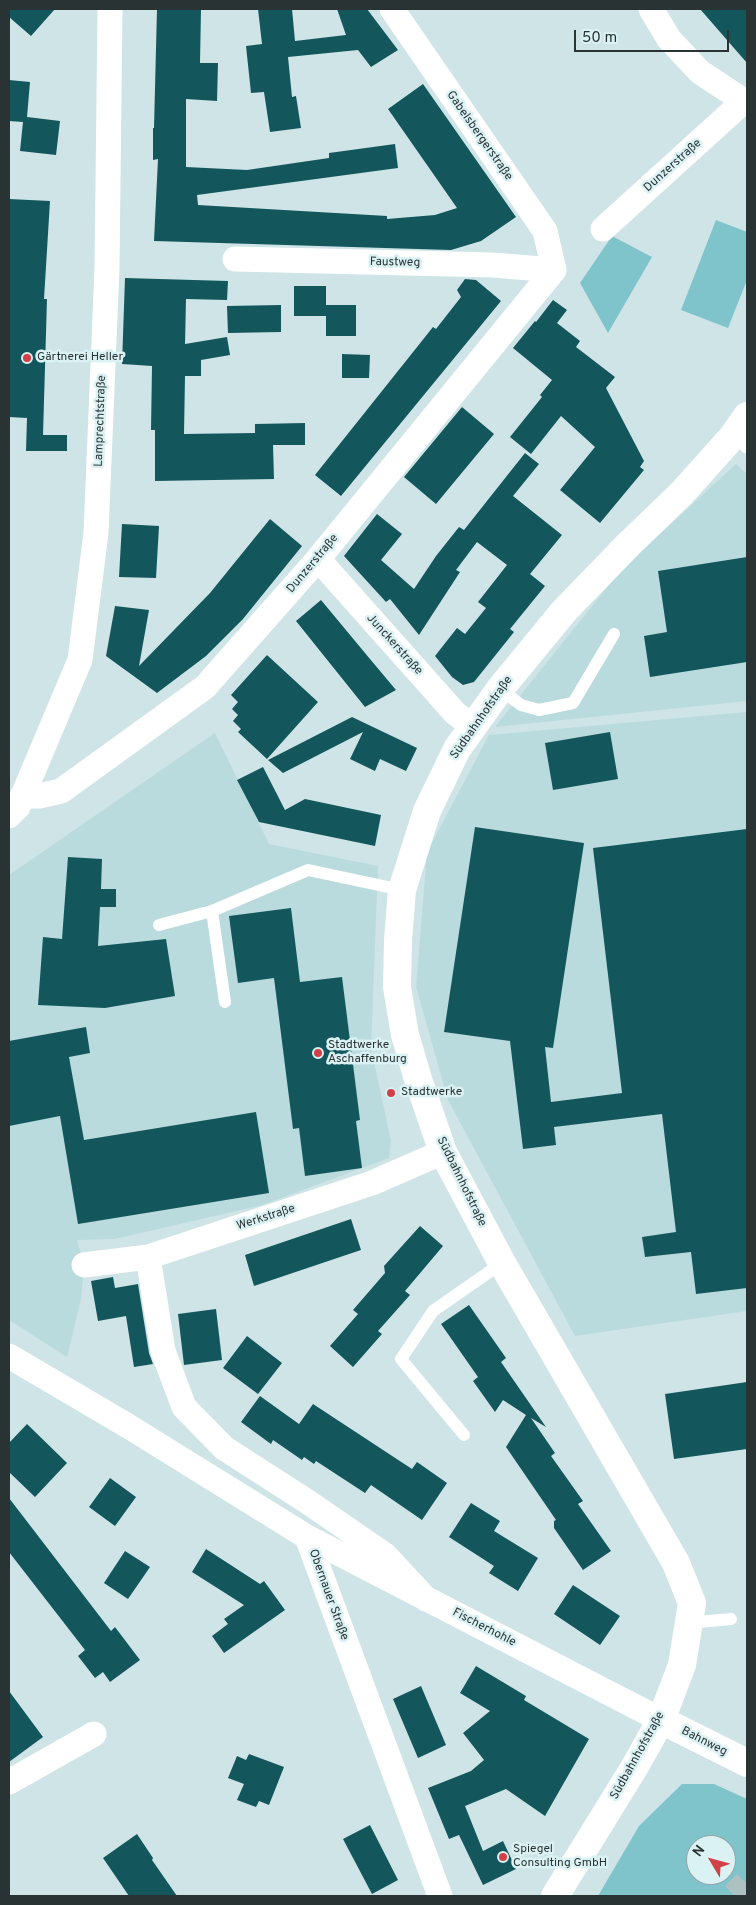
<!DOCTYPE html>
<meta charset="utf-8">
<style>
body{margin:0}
#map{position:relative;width:756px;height:1905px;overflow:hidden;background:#cee4e6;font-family:Overpass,sans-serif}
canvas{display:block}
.frame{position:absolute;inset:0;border:10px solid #2a3334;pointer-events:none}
.north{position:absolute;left:686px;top:1835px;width:50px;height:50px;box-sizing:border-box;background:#dbf2f4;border:1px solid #94a6a7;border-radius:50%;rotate:307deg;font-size:14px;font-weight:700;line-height:20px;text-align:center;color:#2a3334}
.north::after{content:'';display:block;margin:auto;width:18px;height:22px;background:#d14146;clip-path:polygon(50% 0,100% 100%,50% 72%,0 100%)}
.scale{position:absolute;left:574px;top:30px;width:155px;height:22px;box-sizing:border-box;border:2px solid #2a3334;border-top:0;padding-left:6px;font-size:15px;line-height:18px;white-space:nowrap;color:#2a3334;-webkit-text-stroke:4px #dbf2f4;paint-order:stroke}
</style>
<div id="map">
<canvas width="756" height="1905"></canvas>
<div class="frame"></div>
<div class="north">N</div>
<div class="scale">50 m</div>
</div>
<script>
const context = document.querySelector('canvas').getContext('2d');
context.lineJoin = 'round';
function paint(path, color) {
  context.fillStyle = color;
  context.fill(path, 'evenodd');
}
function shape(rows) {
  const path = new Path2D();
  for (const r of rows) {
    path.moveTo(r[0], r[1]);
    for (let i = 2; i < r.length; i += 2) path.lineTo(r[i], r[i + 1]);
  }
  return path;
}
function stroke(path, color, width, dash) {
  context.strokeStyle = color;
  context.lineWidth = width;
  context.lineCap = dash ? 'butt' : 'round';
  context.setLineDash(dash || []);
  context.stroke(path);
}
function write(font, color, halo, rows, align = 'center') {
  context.font = font + ' Overpass,sans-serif';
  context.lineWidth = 5;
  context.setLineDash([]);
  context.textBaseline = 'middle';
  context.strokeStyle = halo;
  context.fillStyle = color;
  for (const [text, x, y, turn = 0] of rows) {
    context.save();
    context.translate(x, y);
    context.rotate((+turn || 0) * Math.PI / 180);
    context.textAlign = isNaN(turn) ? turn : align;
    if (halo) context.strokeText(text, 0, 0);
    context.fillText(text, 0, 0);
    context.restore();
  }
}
const built = shape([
 [736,464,747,474,747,701,495,727,621,570],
 [747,712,747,1311,575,1336,448,1100,416,987,427,852,489,735],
 [215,733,269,844,378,866,371,1048,391,1141,389,1158,262,1205,115,1239,77,1240,84,1265,81,1299,67,1357,9,1320,9,875]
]);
const green = shape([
 [716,220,747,232,747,280,728,328,681,310],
 [612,236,652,257,608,333,580,283],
 [682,1784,714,1784,747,1799,747,1896,598,1896,639,1826],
 [696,1845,726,1845,726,1875,696,1875]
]);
const building = shape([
 [9,9,55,9,31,36,9,17],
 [157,9,201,9,200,63,218,63,217,101,186,99,186,167,247,170,329,158,329,153,395,144,398,168,197,195,198,205,387,216,387,219,435,215,457,208,388,109,423,84,516,217,481,241,451,250,154,241,158,159,153,160,153,128,154,128],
 [258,9,292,9,295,41,346,35,337,9,367,9,398,50,371,67,358,50,288,57,292,97,296,96,301,128,270,132,264,92,251,93,246,46,262,44],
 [700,9,747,9,747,63],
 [9,80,30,82,27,117,60,121,56,155,20,151,23,122,9,121],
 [9,199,50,201,44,299,47,299,43,435,67,435,67,451,26,451,27,418,9,417],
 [125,278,228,281,227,300,186,299,185,344,227,337,230,355,201,360,201,376,185,376,184,434,255,433,255,424,305,423,305,445,273,445,274,479,155,481,155,430,151,430,152,366,122,364],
 [465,279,476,280,501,301,341,496,315,475,433,327,436,329,461,297,457,290],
 [294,286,326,286,326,316,294,316],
 [553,300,567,310,557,323,580,341,576,347,615,377,606,388,644,461,640,467,644,470,600,523,560,490,595,447,561,416,531,454,510,437,542,397,540,395,552,380,513,348,535,321,536,322],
 [281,305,281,332,228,333,227,306],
 [326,305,356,305,356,336,326,336],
 [342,354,370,355,369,378,342,378],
 [462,407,494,434,436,504,404,477],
 [525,453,539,464,513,496,562,535,530,574,545,586,510,629,514,632,474,682,463,685,452,677,435,656,457,628,465,634,486,608,478,602,507,565,477,542,456,570,460,572,419,635,390,599,386,602,344,556,377,514,402,534,381,560,414,589,436,556,459,527,464,530],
 [270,519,302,546,243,619,206,656,157,693,106,656,115,606,149,610,139,666,210,593],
 [122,524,159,526,156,578,119,577],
 [747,557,747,662,650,677,644,636,667,632,658,571],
 [321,600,370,659,396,690,365,707,296,621],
 [267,655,318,702,267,759,238,732,241,729,233,721,238,715,232,709,238,702,231,695],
 [352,717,417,748,406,771,380,759,375,771,350,759,363,732,283,773,268,760],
 [610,732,618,779,553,790,545,743],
 [263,767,285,810,305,799,381,815,375,846,259,822,237,780],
 [475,827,584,843,553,1048,545,1047,551,1102,622,1093,593,848,747,829,747,1288,696,1294,691,1252,645,1257,642,1237,676,1232,662,1114,554,1127,556,1145,523,1149,510,1041,444,1032],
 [68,857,102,859,101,889,116,889,116,907,100,907,98,946,166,939,175,996,105,1008,38,1005,43,937,62,939],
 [291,908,300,982,342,977,360,1120,356,1121,362,1168,305,1176,299,1128,293,1129,274,978,238,983,229,916],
 [86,1027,90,1053,69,1057,84,1140,256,1112,269,1193,78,1224,60,1116,9,1126,9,1041],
 [351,1219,361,1250,254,1286,245,1255],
 [420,1226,443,1246,405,1291,410,1295,378,1331,382,1334,353,1367,330,1346,358,1314,353,1310,385,1273,384,1266],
 [113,1277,115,1288,138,1284,149,1353,153,1364,134,1367,126,1316,98,1321,91,1281],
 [469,1305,506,1358,501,1362,546,1427,531,1418,555,1453,551,1456,583,1501,578,1504,611,1551,583,1570,554,1528,554,1521,556,1520,506,1447,526,1415,503,1400,495,1412,473,1381,478,1377,441,1324],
 [216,1309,222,1360,184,1365,178,1314],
 [247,1336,282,1363,258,1394,223,1368],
 [747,1382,747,1449,674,1459,665,1394],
 [260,1396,299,1424,313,1404,412,1469,417,1462,447,1483,422,1520,371,1485,365,1493,316,1461,314,1464,304,1457,302,1460,273,1440,271,1444,241,1422],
 [27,1424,67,1463,35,1497,9,1472,9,1443],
 [110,1478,136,1497,115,1526,89,1507],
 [9,1498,111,1631,115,1627,140,1660,110,1682,103,1672,95,1678,78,1656,85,1650,9,1552],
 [471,1503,500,1521,494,1531,538,1558,518,1591,489,1573,494,1566,449,1537],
 [206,1549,260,1584,264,1581,285,1610,224,1653,212,1636,228,1624,224,1619,244,1605,192,1572],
 [125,1551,150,1567,128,1599,104,1583],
 [573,1585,620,1616,600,1645,554,1614],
 [476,1666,526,1696,524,1700,589,1739,545,1816,506,1789,465,1806,483,1851,503,1841,516,1869,483,1885,459,1835,449,1839,428,1788,471,1771,484,1760,463,1733,490,1711,460,1693],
 [421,1686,446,1745,418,1758,393,1699],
 [9,1691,43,1737,9,1762],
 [249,1754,284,1767,269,1805,259,1801,256,1807,237,1800,244,1784,228,1778,237,1756,246,1760],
 [370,1825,398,1880,372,1894,343,1839],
 [137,1834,153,1858,152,1860,177,1896,129,1896,103,1858]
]);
const highwayTunnel = shape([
 [735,1896,747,1884]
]);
const lane = shape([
 [733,436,747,448],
 [500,689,521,705,539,710,573,703,614,634],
 [159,925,212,911],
 [225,1002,212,911,308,870,402,890],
 [464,1435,401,1359,433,1311,502,1263],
 [688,1623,731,1619]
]);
const street = shape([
 [392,9,545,231,554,270],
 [651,9,669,39,700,72,747,103],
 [603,229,743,102],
 [235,259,493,265,554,270],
 [318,559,455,713,473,727],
 [22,796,39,796,61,791,205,687,318,559,554,270],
 [9,816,18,807,80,660,96,533,107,268,110,9],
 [148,1257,163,1351,184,1407,224,1448,308,1502,385,1555,426,1599],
 [84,1265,148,1257,372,1183,443,1152],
 [9,1356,128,1426,307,1537,440,1896],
 [307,1537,661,1720],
 [9,1782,94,1734]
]);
const secondary = shape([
 [661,1720,747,1763],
 [555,1896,634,1768,661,1720,682,1665,692,1603,676,1563,502,1263,443,1152,418,1079,405,1035,397,987,398,940,402,890,427,811,457,749,500,689,564,611,629,544,682,493,733,436,747,416]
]);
const markers = [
 [27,358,5,"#d14146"],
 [318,1053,5,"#d14146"],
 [391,1093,5,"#d14146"],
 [503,1857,5,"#d14146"]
];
const streetNames = [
 ["Gabelsbergerstraße",479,136,55],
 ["Dunzerstraße",673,166,-42],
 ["Faustweg",395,263,1],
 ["Lamprechtstraße",101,421,-88],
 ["Dunzerstraße",313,564,-50],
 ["Junckerstraße",394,645,48],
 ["Südbahnhofstraße",482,718,-55],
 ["Südbahnhofstraße",461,1182,64],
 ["Werkstraße",266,1218,-18],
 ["Obernauer Straße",328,1595,70],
 ["Fischerhohle",484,1628,27],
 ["Bahnweg",704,1742,27],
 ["Südbahnhofstraße",638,1756,-61]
];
const poiNames = [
 ["Gärtnerei Heller",37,358],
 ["Stadtwerke",328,1046],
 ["Aschaffenburg",328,1060],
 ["Stadtwerke",401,1093],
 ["Spiegel",513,1850],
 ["Consulting GmbH",513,1864]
];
paint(built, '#badbdd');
paint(green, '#80c4cb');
paint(building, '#13575d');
stroke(highwayTunnel, '#adc1c2', 28, [28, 14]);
stroke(lane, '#fff', 12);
stroke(street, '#fff', 25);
stroke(secondary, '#fff', 28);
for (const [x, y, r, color] of markers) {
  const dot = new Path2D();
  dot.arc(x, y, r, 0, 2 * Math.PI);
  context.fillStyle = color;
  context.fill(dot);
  stroke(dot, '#dbf2f4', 2);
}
write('12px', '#2a3334', '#dbf2f4', streetNames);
write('12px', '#2a3334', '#dbf2f4', poiNames, 'left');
</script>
